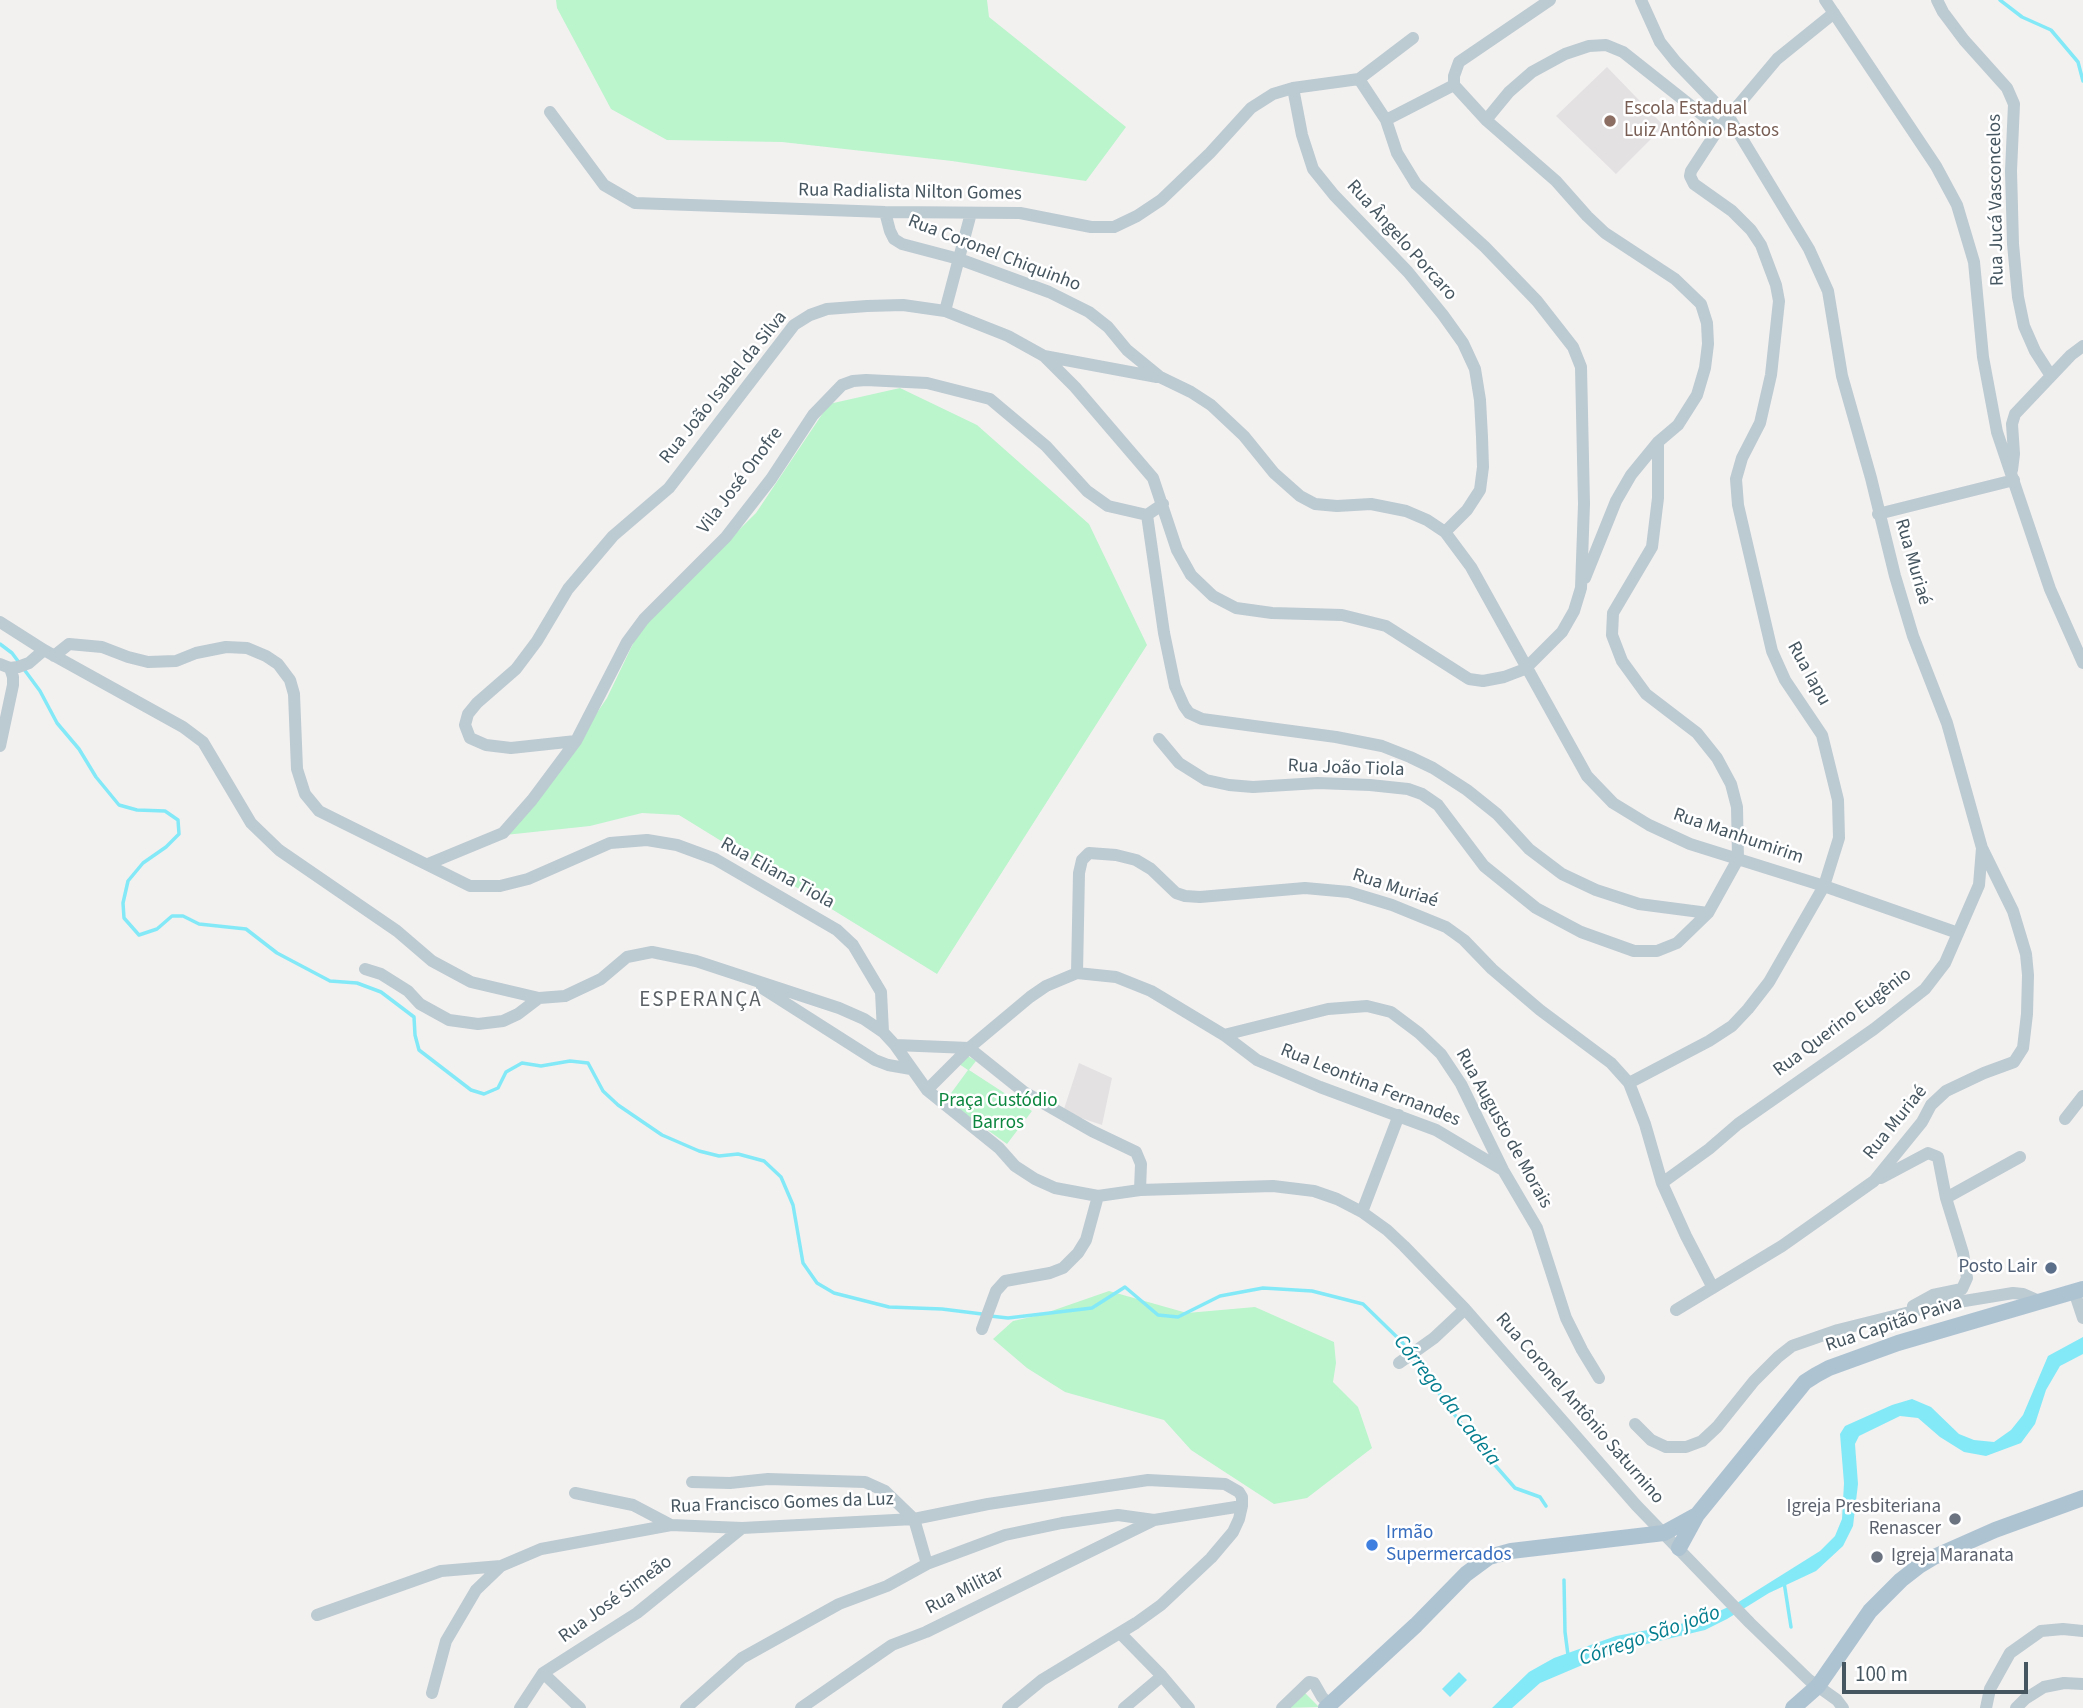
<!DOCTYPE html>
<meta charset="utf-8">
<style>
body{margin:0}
#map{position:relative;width:2083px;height:1708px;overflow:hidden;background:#f3f0f0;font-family:"Source Sans 3",sans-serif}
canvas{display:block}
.scale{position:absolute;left:1842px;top:1662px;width:186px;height:32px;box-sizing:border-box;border:4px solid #465660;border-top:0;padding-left:9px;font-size:21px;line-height:24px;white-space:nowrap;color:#465660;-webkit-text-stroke:5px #fff;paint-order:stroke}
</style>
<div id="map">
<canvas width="2083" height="1708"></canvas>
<div class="scale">100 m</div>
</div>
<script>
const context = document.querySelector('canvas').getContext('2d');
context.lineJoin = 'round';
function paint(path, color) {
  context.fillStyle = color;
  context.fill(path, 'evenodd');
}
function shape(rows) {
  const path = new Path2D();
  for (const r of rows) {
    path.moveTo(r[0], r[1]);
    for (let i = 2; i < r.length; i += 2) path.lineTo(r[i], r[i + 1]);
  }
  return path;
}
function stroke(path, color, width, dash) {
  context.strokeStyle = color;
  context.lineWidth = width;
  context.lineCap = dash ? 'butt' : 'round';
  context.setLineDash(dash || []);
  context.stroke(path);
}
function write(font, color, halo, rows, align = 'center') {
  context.font = font + ' "Source Sans 3",sans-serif';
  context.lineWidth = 5;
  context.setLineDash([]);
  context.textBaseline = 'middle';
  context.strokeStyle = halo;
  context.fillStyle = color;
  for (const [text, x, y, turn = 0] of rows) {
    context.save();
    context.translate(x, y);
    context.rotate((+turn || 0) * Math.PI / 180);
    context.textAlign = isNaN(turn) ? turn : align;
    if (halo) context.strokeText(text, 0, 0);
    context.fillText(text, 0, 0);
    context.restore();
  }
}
const education = shape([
 [1607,67,1664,126,1616,174,1556,116],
 [1079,1063,1112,1078,1102,1125,1063,1112]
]);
const green = shape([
 [556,0,987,0,989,17,1126,127,1086,181,952,161,782,142,667,140,611,109,557,8],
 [900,388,977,425,1089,524,1147,645,937,974,679,815,642,813,590,826,505,835,549,783,607,698,641,627,756,513,829,404],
 [966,1055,976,1061,969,1070,1032,1111,1007,1144,946,1100,968,1070,959,1064],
 [1109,1291,1187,1313,1255,1307,1334,1342,1336,1363,1333,1382,1358,1407,1372,1448,1307,1498,1274,1504,1191,1450,1164,1420,1065,1392,1027,1368,993,1339,1013,1321,1040,1315],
 [1302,1690,1319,1707,1284,1708]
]);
const water = shape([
 [2083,1337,2083,1354,2060,1366,2046,1390,2035,1424,2021,1443,1986,1456,1964,1452,1940,1437,1918,1418,1900,1416,1859,1436,1855,1444,1858,1484,1853,1526,1843,1546,1816,1571,1769,1593,1727,1619,1705,1630,1613,1652,1540,1683,1512,1708,1492,1708,1529,1672,1554,1658,1616,1636,1690,1622,1715,1613,1737,1603,1820,1551,1835,1536,1842,1519,1844,1483,1840,1434,1845,1426,1892,1405,1912,1399,1931,1407,1959,1434,1974,1440,1994,1442,2011,1430,2023,1415,2048,1356],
 [1459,1672,1467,1680,1450,1697,1442,1689]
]);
const stream = shape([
 [2000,0,2022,17,2051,30,2078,62,2083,81],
 [0,644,12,653,40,691,57,723,79,749,96,777,119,805,137,810,165,811,178,820,179,834,166,847,143,863,128,881,123,903,124,918,139,935,157,929,172,916,183,916,199,924,246,929,277,953,330,981,357,983,381,992,414,1017,415,1035,419,1050,471,1090,484,1094,498,1088,506,1072,522,1063,541,1066,570,1061,588,1063,603,1091,618,1105,662,1135,699,1151,719,1156,738,1154,764,1161,781,1177,793,1205,803,1263,817,1283,834,1293,889,1307,942,1309,982,1314],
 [990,1316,1008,1318,1092,1308,1125,1287,1158,1315,1178,1317,1220,1296,1263,1288,1312,1291,1363,1304,1402,1342,1473,1440,1515,1488,1540,1497,1546,1506],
 [1564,1580,1565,1632,1568,1655],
 [1784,1582,1791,1627]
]);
const minor = shape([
 [1641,0,1660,42,1676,62,1729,117,1809,249,1828,291,1842,376,1871,478,1895,576,1913,636,1947,723,1982,848,2013,911,2026,954,2028,975,2027,1014,2023,1048,2014,1062,1984,1073,1946,1091,1931,1105,1922,1122,1874,1181,1782,1246,1676,1310],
 [1825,0,1936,166,1957,205,1974,262,1983,357,1997,432,2050,589,2083,663],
 [1937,0,1943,12,1964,40,2007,88,2014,104,2011,171,2013,244,2018,297,2024,326,2035,351,2051,376],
 [1454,85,1454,76,1459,62,1550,0],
 [1293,88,1302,135,1313,169,1334,195,1408,272,1443,315,1463,343,1475,369,1480,400,1482,437,1483,467,1480,490,1467,510,1445,532],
 [550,112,604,185,635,203,885,212,1020,213,1091,227,1114,227,1137,216,1161,200,1210,153,1251,108,1273,94,1293,88,1359,79,1413,38],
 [1386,120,1454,85,1486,120,1556,181,1587,216,1605,233,1675,279,1701,304,1707,323,1708,344,1705,368,1697,395,1678,425,1658,442,1631,475,1616,501,1585,578],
 [1486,120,1509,92,1532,72,1565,54,1589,46,1606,45,1623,52,1719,128],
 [885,212,890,231,894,239,902,244,959,259,1049,292,1089,312,1108,327,1127,350,1160,377,1191,392,1211,405,1244,436,1274,473,1300,496,1315,504,1337,506,1371,504,1406,511,1427,520,1445,532,1471,567,1587,776,1613,803,1649,825,1690,844,1824,886,1958,933],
 [945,311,971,213],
 [1044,356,1157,377],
 [2012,470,2014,454,2012,424,2015,414,2071,355,2083,346],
 [1878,514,2014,480],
 [1147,515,1164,633,1175,686,1184,706,1189,713,1202,719,1336,737,1382,746,1410,757,1433,768,1467,790,1497,814,1529,849,1562,874,1596,890,1639,904,1708,913],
 [0,622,44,650,183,727,203,742,251,823,279,850,397,931,432,961,471,982,539,998,565,996,601,979,627,957,652,952,696,961,839,1008,864,1019,883,1032,895,1045,927,1090,999,1148,1015,1166,1035,1179,1055,1188,1098,1196,1140,1190,1273,1186,1314,1191,1337,1199,1362,1212,1387,1230,1404,1246,1465,1309,1636,1505,1750,1623,1809,1680,1837,1700,1843,1708],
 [54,656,69,644,102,647,128,657,148,662,176,661,196,653,226,647,247,648,266,656,278,664,290,680,294,694,297,769,305,794,319,811,470,886,500,886,528,879,610,843,647,840,677,845,715,859,837,930,853,945,881,992,883,1032],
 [0,664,10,668,18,667,29,663,44,650],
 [1159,739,1179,763,1206,780,1229,785,1253,787,1318,783,1370,785,1408,789,1422,794,1438,805,1484,866,1536,908,1581,932,1634,951,1657,951,1677,943,1708,913,1738,859,1737,807,1731,784,1717,758,1697,733,1646,694,1622,661,1612,635,1613,613,1652,547,1658,498,1658,442],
 [576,741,511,748,486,745,470,738,465,725,468,714,477,703,516,669,537,641,568,589,613,536,669,488,794,325,810,315,827,309,867,306,903,305,945,311,1008,336,1044,356,1075,387,1153,478,1177,550,1191,575,1213,596,1236,608,1272,613,1342,615,1386,626,1469,679,1483,681,1504,677,1525,669,1562,632,1574,611,1581,588,1584,504,1581,367,1573,347,1537,301,1485,247,1416,184,1397,153,1386,120,1359,79],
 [0,746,13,685,13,677,10,668],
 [428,864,503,833,532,800,576,741,627,642,644,619,726,537,771,479,813,415,842,385,853,381,866,380,927,383,990,399,1046,446,1087,491,1108,506,1147,515,1163,504],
 [365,969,381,974,408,991,420,1004,449,1020,478,1024,503,1021,518,1014,539,998],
 [1077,973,1079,873,1082,860,1089,853,1116,855,1136,860,1151,869,1176,893,1185,896,1200,897,1305,888,1349,892,1392,905,1446,927,1464,940,1492,969,1540,1010,1611,1063,1629,1083,1645,1124,1662,1183,1686,1236,1713,1288],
 [762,988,875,1060,888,1065,911,1069],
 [1224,1035,1257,1060,1320,1087,1436,1130,1503,1170],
 [895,1045,969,1048,1024,1092,1092,1131,1136,1152,1141,1164,1140,1190],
 [1629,1083,1709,1041,1732,1026,1748,1009,1769,982,1824,886,1839,838,1838,800,1822,735,1785,680,1772,651,1738,505,1736,479,1742,458,1760,423,1771,375,1779,301,1776,285,1761,245,1751,230,1732,211,1694,184,1690,176,1691,171,1719,128,1777,59,1834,13],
 [927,1090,969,1048,1030,997,1046,986,1077,973,1116,977,1151,991,1224,1035,1328,1009,1367,1006,1391,1012,1419,1033,1441,1054,1461,1084,1503,1170,1537,1228,1566,1318,1582,1350,1599,1378],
 [2065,1119,2083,1096],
 [1881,1178,1928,1153,1938,1157,1946,1198,1963,1253,1967,1278,1962,1289,1933,1295,1913,1306],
 [1662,1183,1709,1149,1738,1124,1874,1029,1925,989,1945,963,1979,885,1982,848],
 [1946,1198,2020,1157],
 [1362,1212,1399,1115],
 [2074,1291,2083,1318],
 [982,1329,996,1291,1005,1281,1050,1273,1063,1268,1078,1253,1086,1240,1098,1196],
 [1399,1363,1434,1338,1465,1309],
 [1635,1424,1651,1440,1666,1447,1686,1447,1702,1441,1717,1427,1754,1381,1778,1357,1792,1346,1838,1330,1934,1306,2013,1293,2023,1294,2039,1301],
 [692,1482,730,1483,768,1479,865,1482,885,1491,914,1519,927,1564],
 [575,1493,633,1505,671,1525],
 [317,1615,441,1571,501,1566],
 [1120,1633,1162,1676,1189,1708],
 [543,1673,580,1708],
 [432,1693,446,1641,476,1590,501,1566,541,1549,671,1525,742,1528,914,1519,988,1504,1148,1480,1225,1484,1239,1492,1242,1497,1242,1506],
 [520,1708,543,1673,637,1613,742,1528],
 [686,1708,742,1658,839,1604,887,1586,927,1564,1005,1535,1062,1523,1118,1515,1154,1520],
 [801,1708,892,1645,926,1632,1154,1520,1242,1506,1239,1519,1233,1532,1211,1558,1161,1605,1136,1623,1042,1680,1008,1708],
 [1124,1708,1162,1676],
 [1282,1708,1309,1682,1314,1683,1322,1697,1329,1704],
 [1986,1708,1990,1689,2010,1653,2041,1631,2063,1629,2083,1631],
 [2016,1708,2025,1699,2044,1687,2064,1683,2083,1684]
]);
const major = shape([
 [1679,1548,1697,1515,1805,1382,1816,1375,1829,1368,1898,1343,2083,1289],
 [1326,1708,1416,1625,1466,1574,1489,1557,1511,1551,1664,1533,1695,1516],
 [1793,1708,1818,1686,1870,1611,1901,1580,1919,1566,1934,1557,1995,1530,2083,1498]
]);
const markers = [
 [1610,121,7,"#8d6e63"],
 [2051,1268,7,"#5c6f8a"],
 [1955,1519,7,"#6b7280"],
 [1372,1545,7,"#3f7fe0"],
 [1877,1557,7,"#6b7280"]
];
const educationNames = [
 ["Escola Estadual",1624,110],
 ["Luiz Antônio Bastos",1624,132]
];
const streetNames = [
 ["Rua Radialista Nilton Gomes",910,193,1],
 ["Rua Jucá Vasconcelos",1997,200,-91],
 ["Rua Ângelo Porcaro",1401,241,48],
 ["Rua Coronel Chiquinho",994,254,21],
 ["Rua João Isabel da Silva",724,388,-51],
 ["Vila José Onofre",741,481,-53],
 ["Rua Muriaé",1912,562,74],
 ["Rua Iapu",1808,674,61],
 ["Rua João Tiola",1346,769,2],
 ["Rua Manhumirim",1738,837,19],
 ["Rua Eliana Tiola",777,874,29],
 ["Rua Muriaé",1395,889,18],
 ["Rua Querino Eugênio",1843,1023,-37],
 ["Rua Leontina Fernandes",1370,1086,22],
 ["Rua Muriaé",1896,1123,-51],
 ["Rua Augusto de Morais",1503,1129,61],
 ["Rua Capitão Paiva",1894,1325,-18],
 ["Rua Coronel Antônio Saturnino",1579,1409,49],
 ["Rua Francisco Gomes da Luz",782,1504,-2],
 ["Rua Militar",965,1591,-27],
 ["Rua José Simeão",616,1600,-36]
];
const parkNames = [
 ["Praça Custódio",998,1102],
 ["Barros",998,1124]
];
const serviceNames = [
 ["Posto Lair",2037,1268]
];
const worshipNames = [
 ["Igreja Presbiteriana",1941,1508],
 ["Renascer",1941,1530],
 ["Igreja Maranata",1891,1557,"left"]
];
const shopNames = [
 ["Irmão",1386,1534],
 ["Supermercados",1386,1556]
];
const neighbourhoodNames = [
 ["ESPERANÇA",701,1001]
];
const waterNames = [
 ["Córrego da Cadeia",1446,1401,52],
 ["Córrego São joão",1650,1637,-19]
];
paint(education, '#e4e1e2');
paint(green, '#baf5cc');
paint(water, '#83e9f7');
stroke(stream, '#83e9f7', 3.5);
stroke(minor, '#bccad1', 12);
stroke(major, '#adc3d2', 16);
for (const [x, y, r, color] of markers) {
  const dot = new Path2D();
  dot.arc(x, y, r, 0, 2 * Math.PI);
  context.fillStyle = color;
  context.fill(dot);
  stroke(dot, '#fff', 2.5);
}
write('19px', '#785e54', '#fff', educationNames, 'left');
write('19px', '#465660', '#fff', streetNames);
write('19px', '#0c863f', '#fff', parkNames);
write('19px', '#4e5e75', '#fff', serviceNames, 'right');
write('19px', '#5b616d', '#fff', worshipNames, 'right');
write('19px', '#366cbe', '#fff', shopNames, 'left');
context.letterSpacing = '2px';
write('21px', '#5c6166', '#fff', neighbourhoodNames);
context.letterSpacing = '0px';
write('italic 21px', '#047e8f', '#fff', waterNames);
</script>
